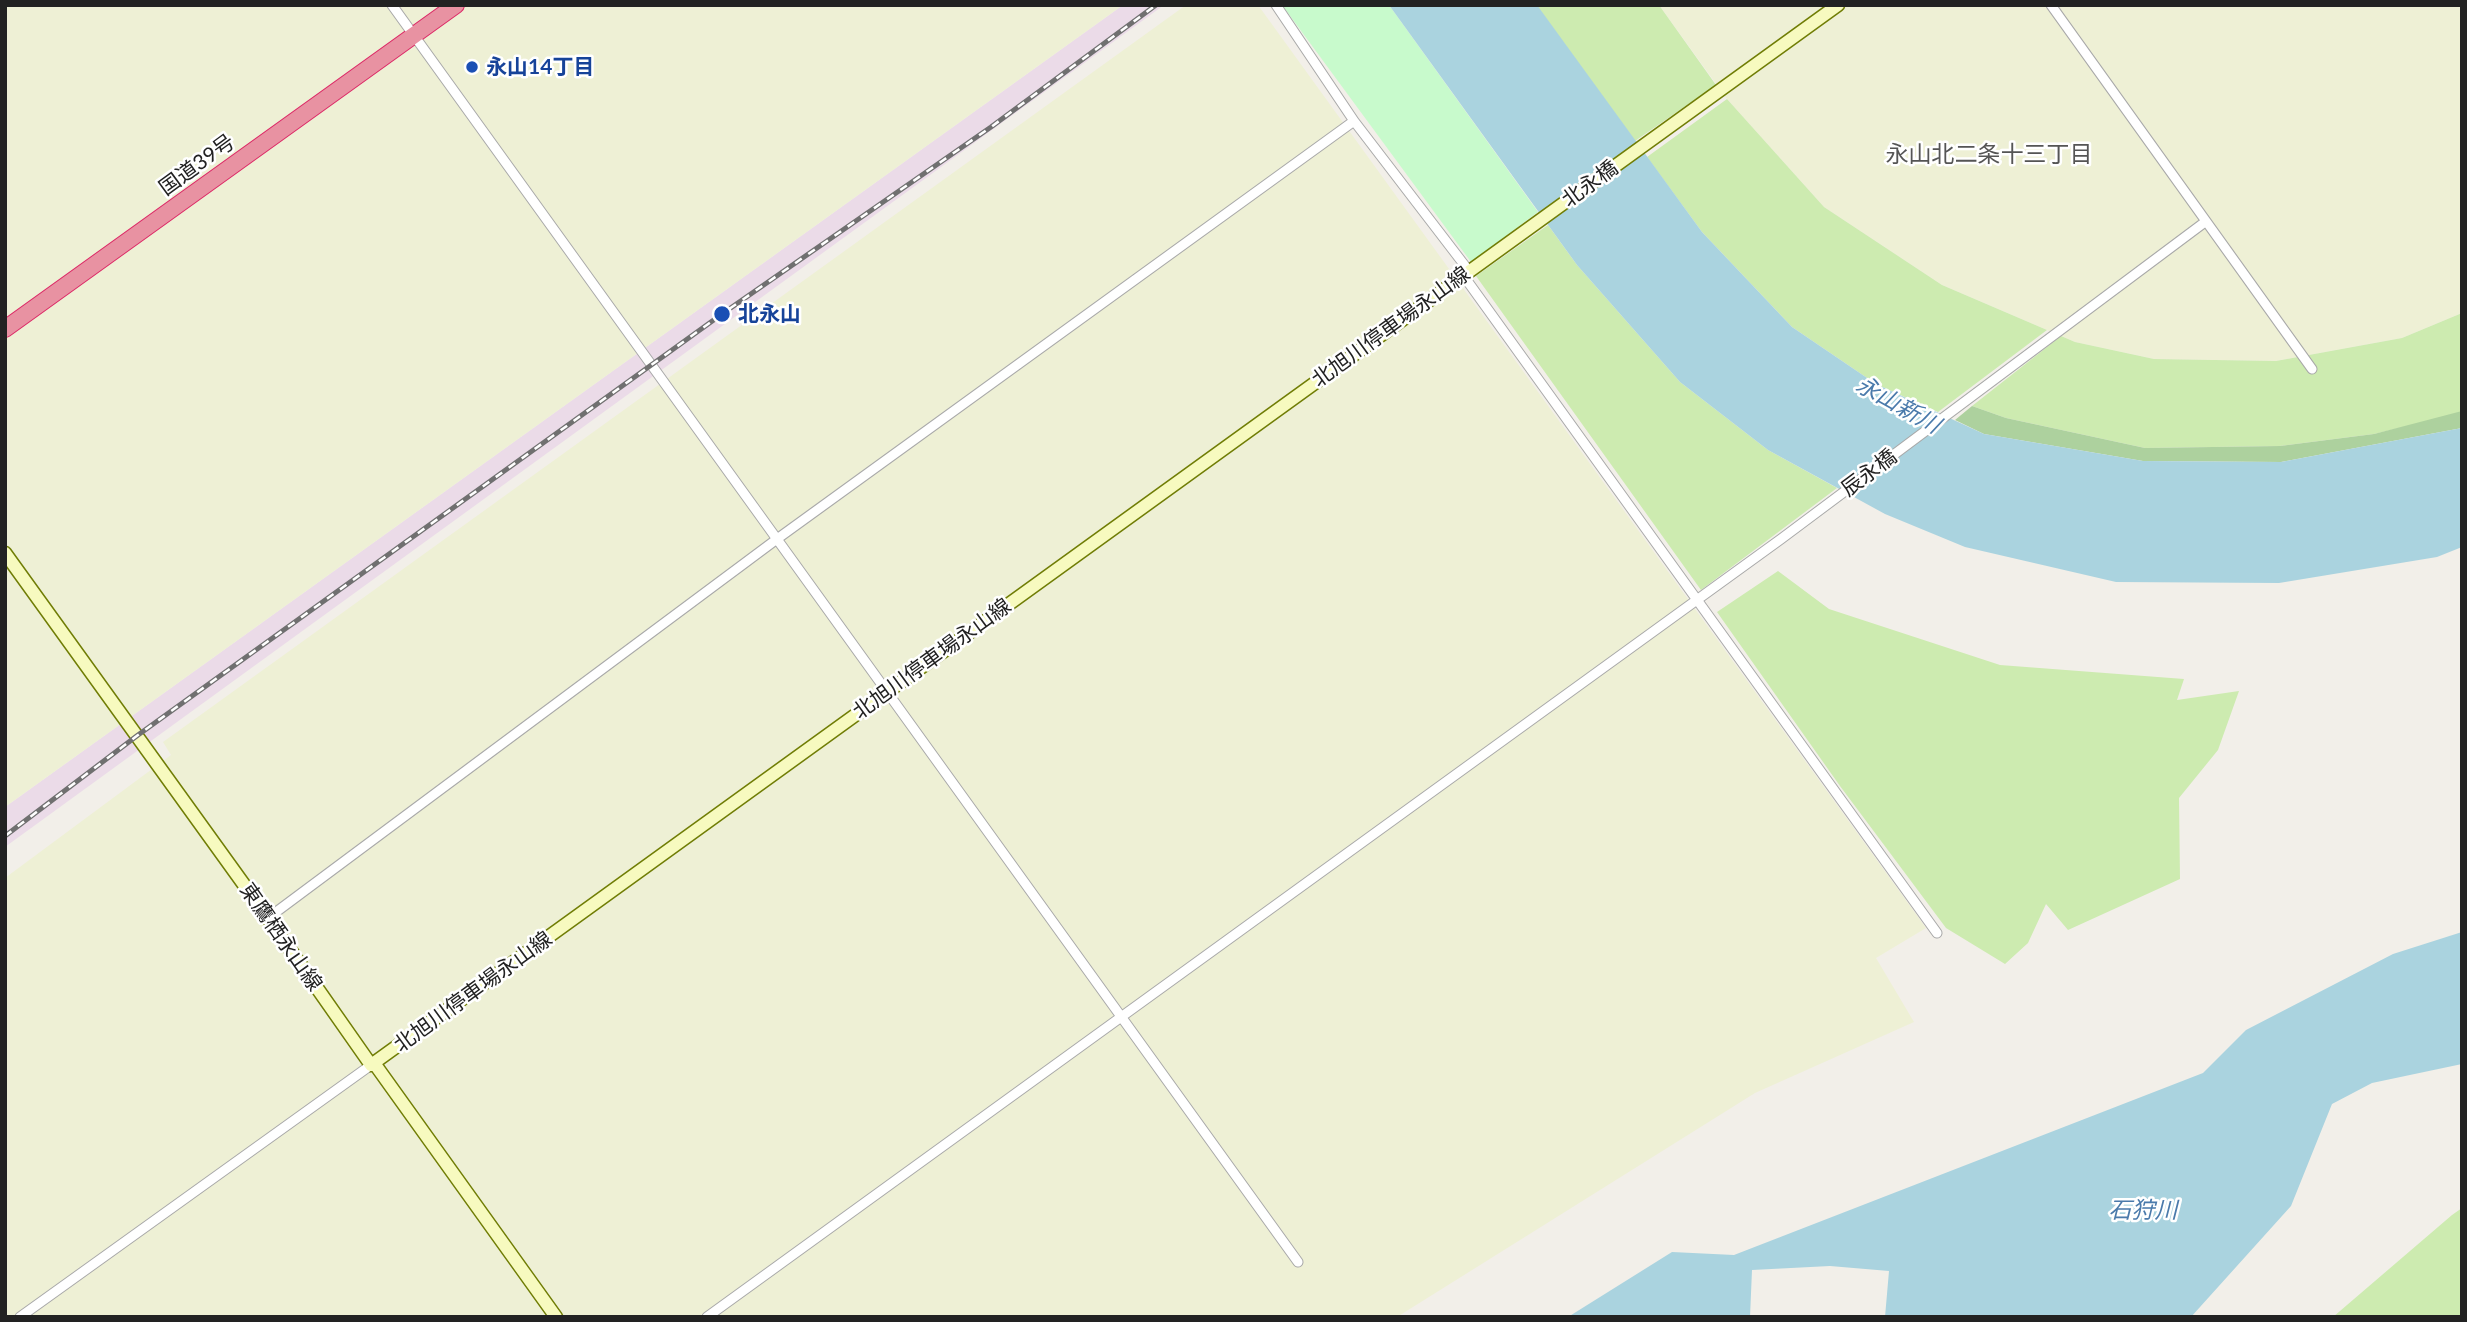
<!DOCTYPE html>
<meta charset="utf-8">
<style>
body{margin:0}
#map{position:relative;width:2467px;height:1322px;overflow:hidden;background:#f2efe9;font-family:Lato,sans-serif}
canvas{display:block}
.frame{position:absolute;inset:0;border:7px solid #222;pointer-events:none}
</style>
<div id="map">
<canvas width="2467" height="1322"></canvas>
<div class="frame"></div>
</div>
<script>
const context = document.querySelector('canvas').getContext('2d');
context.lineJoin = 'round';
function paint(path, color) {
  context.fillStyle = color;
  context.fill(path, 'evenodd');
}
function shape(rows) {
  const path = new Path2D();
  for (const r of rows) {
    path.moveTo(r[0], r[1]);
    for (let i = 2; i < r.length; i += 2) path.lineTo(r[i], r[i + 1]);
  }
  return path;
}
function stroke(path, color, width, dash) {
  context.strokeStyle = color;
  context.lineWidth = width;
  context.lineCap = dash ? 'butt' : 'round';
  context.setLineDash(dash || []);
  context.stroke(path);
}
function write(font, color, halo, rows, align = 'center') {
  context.font = font + ' Lato,"Noto Sans JP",sans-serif';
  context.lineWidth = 5;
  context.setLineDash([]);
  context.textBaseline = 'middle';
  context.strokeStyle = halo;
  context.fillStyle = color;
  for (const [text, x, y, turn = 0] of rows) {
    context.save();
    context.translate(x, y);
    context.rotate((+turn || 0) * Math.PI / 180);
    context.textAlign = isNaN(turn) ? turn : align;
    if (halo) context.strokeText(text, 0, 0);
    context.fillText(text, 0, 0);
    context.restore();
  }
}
const industrial = shape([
 [1123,5,1164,5,5,847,5,807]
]);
const farmland = shape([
 [5,5,1123,5,5,807],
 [1186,5,1258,5,1926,928,1876,958,1914,1022,1755,1093,1397,1317,5,1317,5,878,171,755,163,742],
 [1659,5,2462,5,2462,313,2402,338,2276,361,2154,359,2075,342,1942,285,1824,207,1727,99]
]);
const grass = shape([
 [1536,5,1659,5,1716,85,1635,141],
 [1727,99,1824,207,1942,285,2047,330,1938,412,1876,384,1792,327,1702,232,1647,157],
 [1548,225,1577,265,1680,382,1768,450,1837,488,1701,590,1476,276],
 [2462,313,2462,411,2454,415,2374,434,2280,446,2145,448,2006,418,1972,406,2061,336,2075,342,2154,359,2276,361,2402,338],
 [1778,571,1829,609,2000,665,2184,679,2177,700,2239,691,2218,750,2179,798,2180,879,2068,930,2046,904,2028,943,2005,964,1946,928,1840,786,1717,612],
 [2462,1208,2462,1317,2333,1317,2452,1215]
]);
const forest = shape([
 [1972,406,2006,418,2145,448,2280,446,2374,434,2462,411,2462,428,2281,462,2143,461,1984,434,1955,420]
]);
const park = shape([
 [1282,5,1389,5,1538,212,1471,262]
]);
const water = shape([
 [1389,5,1537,5,1702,232,1792,327,1876,384,1984,434,2143,461,2281,462,2462,428,2462,547,2437,557,2279,583,2116,582,1965,547,1885,514,1768,450,1680,382,1577,265],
 [2462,932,2462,1064,2372,1083,2332,1104,2291,1206,2191,1317,1885,1317,1889,1271,1830,1266,1752,1270,1750,1317,1568,1317,1672,1252,1734,1255,2203,1073,2246,1030,2393,954]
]);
const street = shape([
 [392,5,1298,1262],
 [1276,5,1354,121,1469,271],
 [2051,5,2312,369],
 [1463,275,1937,933],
 [268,918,777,539,1354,121],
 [20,1317,371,1065],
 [707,1317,1781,539,2205,222]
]);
const secondary = shape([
 [5,553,268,918,371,1065,1838,5],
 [374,1063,556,1317]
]);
const highway = shape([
 [5,329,456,5]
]);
const rail = shape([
 [5,836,138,735,722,314,991,127,1156,5]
]);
const markers = [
 [472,67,7,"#1a4fb4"],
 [722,314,9,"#1a4fb4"]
];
const transitNames = [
 ["永山14丁目",486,67],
 ["北永山",738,314]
];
const streetNames = [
 ["国道39号",197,165,-36],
 ["北永橋",1590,184,-36],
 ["北旭川停車場永山線",1391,327,-36],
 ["辰永橋",1869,473,-37],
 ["北旭川停車場永山線",932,659,-36],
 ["東鷹栖永山線",281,937,55],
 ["北旭川停車場永山線",473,992,-36]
];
const neighbourhoodNames = [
 ["永山北二条十三丁目",1989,155]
];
const waterNames = [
 ["永山新川",1898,405,29],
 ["石狩川",2143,1211]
];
paint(industrial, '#ebdbe8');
paint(farmland, '#eef0d5');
paint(grass, '#cdebb0');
paint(forest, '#add19e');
paint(park, '#c8facc');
paint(water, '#aad3df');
stroke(street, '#a9a9a9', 11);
stroke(secondary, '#707d05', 15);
stroke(highway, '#dc2a67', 18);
stroke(street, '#fff', 9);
stroke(secondary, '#f7fabf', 12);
stroke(highway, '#e892a2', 16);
stroke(rail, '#707070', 5);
stroke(rail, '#fff', 2.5, [8]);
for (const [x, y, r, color] of markers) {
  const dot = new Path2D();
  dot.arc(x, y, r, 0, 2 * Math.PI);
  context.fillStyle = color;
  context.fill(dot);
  stroke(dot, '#fff', 2.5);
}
write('bold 21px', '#164399', '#fff', transitNames, 'left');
write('21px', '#222', '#fff', streetNames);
write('23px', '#555', '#fff', neighbourhoodNames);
write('italic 23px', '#4a7aab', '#fff', waterNames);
</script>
